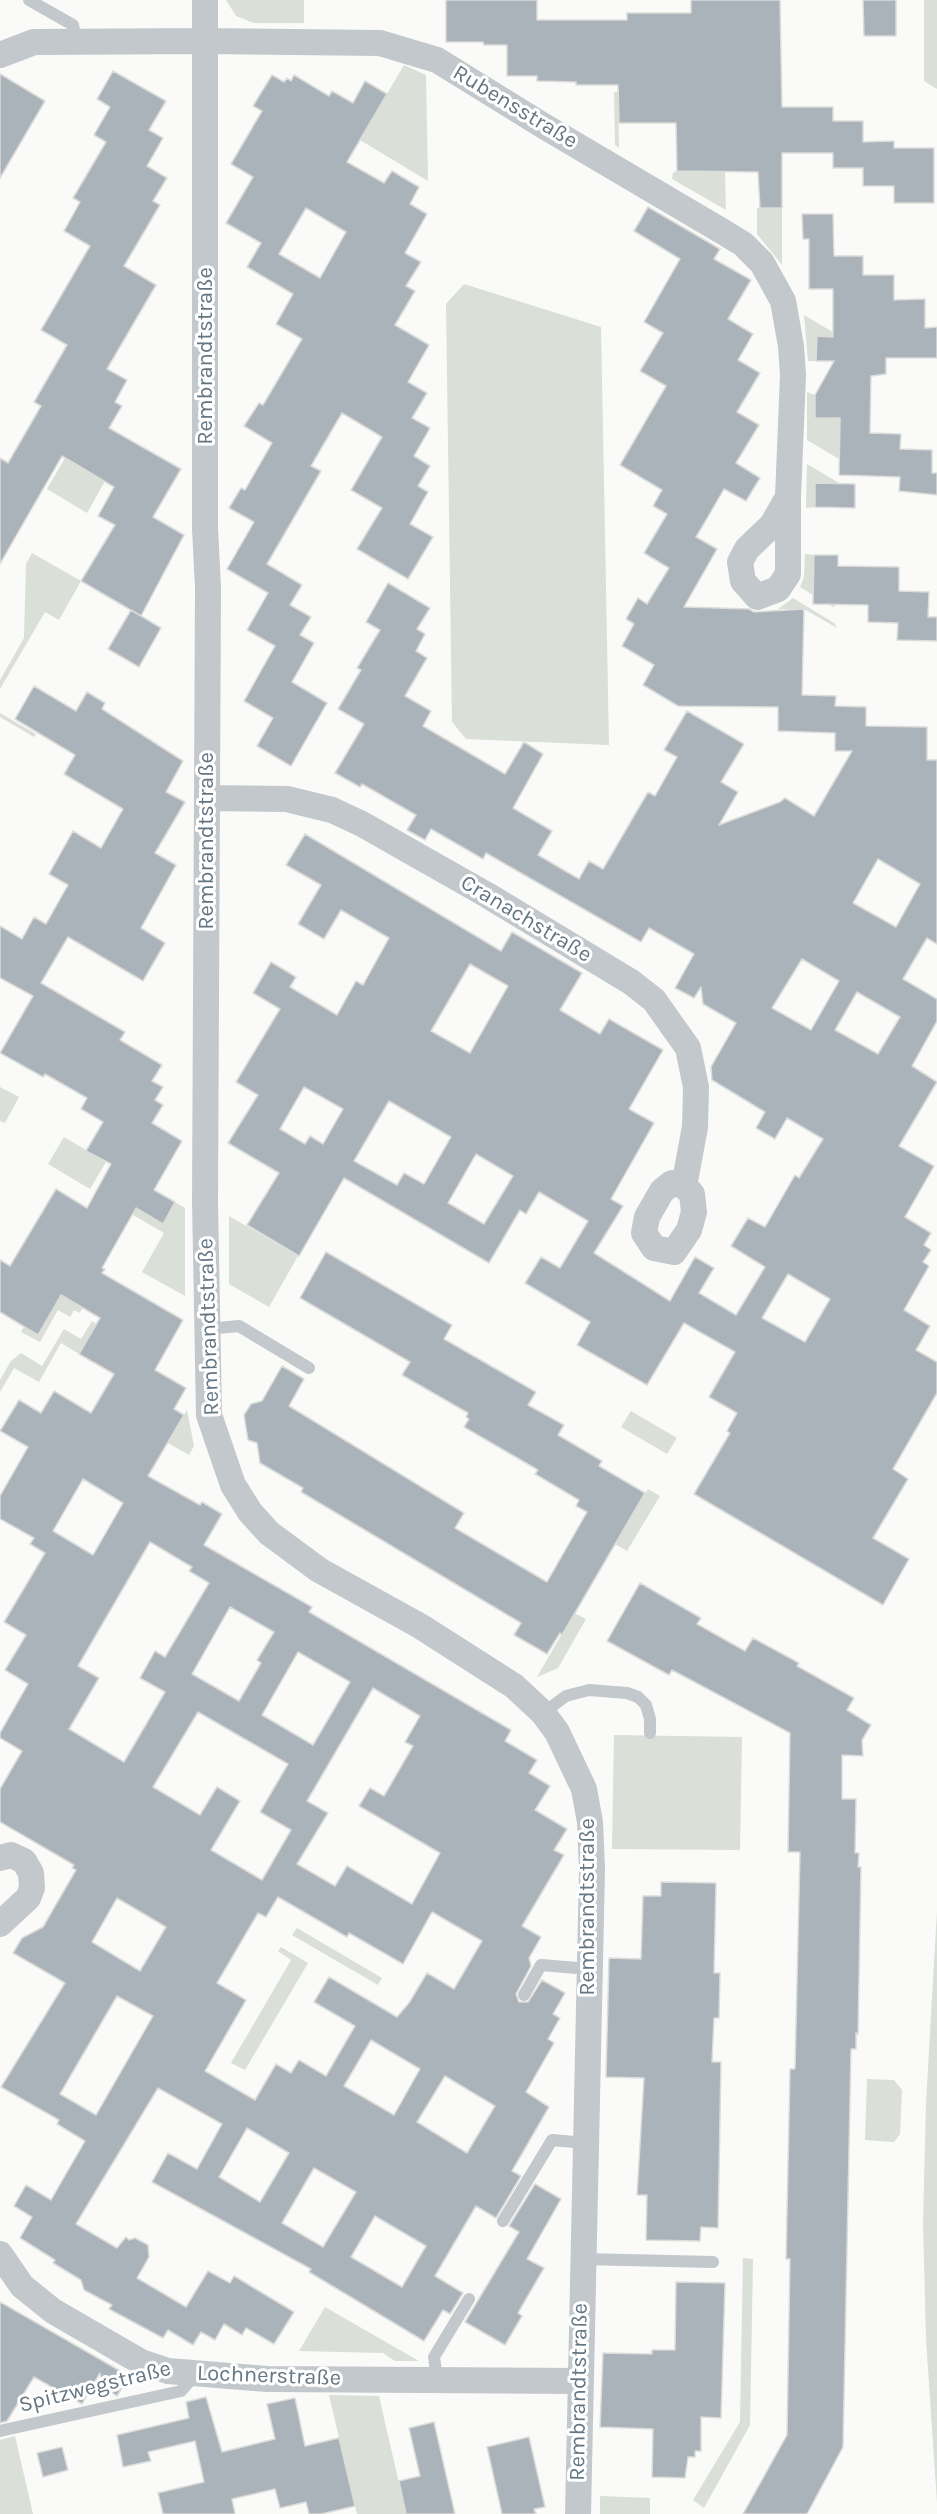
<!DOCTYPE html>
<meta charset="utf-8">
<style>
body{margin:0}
canvas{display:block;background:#fafaf8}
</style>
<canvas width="937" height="2514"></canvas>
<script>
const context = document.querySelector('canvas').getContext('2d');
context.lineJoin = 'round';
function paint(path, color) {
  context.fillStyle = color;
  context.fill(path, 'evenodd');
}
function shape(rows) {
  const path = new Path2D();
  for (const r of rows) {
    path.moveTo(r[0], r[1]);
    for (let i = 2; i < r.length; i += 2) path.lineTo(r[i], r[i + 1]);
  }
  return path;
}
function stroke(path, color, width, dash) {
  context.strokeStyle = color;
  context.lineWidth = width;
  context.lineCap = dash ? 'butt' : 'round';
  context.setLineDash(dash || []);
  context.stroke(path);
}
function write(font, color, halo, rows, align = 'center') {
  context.font = font + ' Karla,sans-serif';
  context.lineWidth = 6;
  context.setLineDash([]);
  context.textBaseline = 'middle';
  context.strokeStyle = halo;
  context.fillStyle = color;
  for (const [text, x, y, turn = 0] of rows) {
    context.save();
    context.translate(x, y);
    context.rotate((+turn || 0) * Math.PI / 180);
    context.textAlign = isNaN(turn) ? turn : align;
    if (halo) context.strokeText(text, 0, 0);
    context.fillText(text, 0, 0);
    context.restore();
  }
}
const green = shape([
 [226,0,304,0,304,23,254,23,236,16],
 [924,0,937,0,937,89,924,81],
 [404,65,426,75,428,181,360,140],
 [652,90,618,100,619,148,615,145,614,92],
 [677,171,725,172,726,210,672,179,673,173],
 [757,208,782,208,782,265,757,234],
 [464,284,601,327,609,745,466,739,452,722,446,304],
 [804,315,841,337,817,337,816,361,808,361],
 [807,392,815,395,815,418,840,418,839,459,807,440],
 [65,458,105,481,87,513,47,489],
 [807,464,839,483,815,483,815,507,806,508],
 [32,553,81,581,59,620,45,612,0,689,0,680,24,638,26,564],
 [805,554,814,555,814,578,838,579,837,604,833,607,800,587,804,577],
 [793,598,834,623,837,628,804,609,778,609],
 [0,713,36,734,34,737,0,717],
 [0,1087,19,1097,5,1123,0,1121],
 [64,1137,106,1162,90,1189,48,1164],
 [99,1186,162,1223,175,1202,185,1208,185,1296,142,1272,164,1233,95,1193],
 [229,1216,298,1256,269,1307,229,1284],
 [61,1295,83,1308,79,1313,74,1310,70,1317,58,1310,40,1342,21,1332,24,1327,38,1334],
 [92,1321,96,1324,79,1354,61,1343,39,1382,14,1368,0,1392,0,1380,11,1361,21,1353,42,1366,64,1329,81,1339],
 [187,1410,194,1446,189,1455,168,1443],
 [631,1411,677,1438,667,1454,621,1427],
 [648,1489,660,1496,627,1551,615,1544],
 [574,1613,586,1619,558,1668,537,1677],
 [614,1735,742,1737,740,1850,612,1849],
 [937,1911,937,2503,926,2339,923,2224,926,2103],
 [297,1928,382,1978,378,1985,292,1935],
 [281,1947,308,1963,245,2070,231,2063,291,1960,278,1951],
 [867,2079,894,2080,902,2090,900,2134,894,2142,865,2140],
 [743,2258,753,2259,750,2425,704,2508,693,2500,740,2422],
 [325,2307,419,2361,395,2361,383,2353,299,2351],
 [329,2395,379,2396,406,2514,357,2514],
 [15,2436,33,2514,0,2514,0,2440],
 [600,2496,650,2498,650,2514,600,2514]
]);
const building = shape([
 [446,0,537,0,537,20,627,20,627,13,691,13,691,0,780,0,782,107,833,107,833,121,863,121,863,142,894,141,894,148,934,148,934,203,894,203,894,186,863,186,863,168,833,168,833,153,782,153,782,208,760,208,758,172,677,171,676,123,619,123,618,85,576,85,576,82,537,81,537,76,507,76,507,45,484,45,483,42,446,42,446,0],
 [863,0,896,0,896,36,864,36,863,0],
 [113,71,166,101,149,130,163,138,147,166,167,178,153,201,160,205,124,266,156,285,107,369,127,380,115,402,122,406,109,428,181,469,153,517,184,535,141,616,81,581,115,525,98,516,114,487,62,456,0,564,0,458,8,463,41,406,34,402,67,345,41,330,90,246,64,231,80,202,73,198,106,142,94,135,110,107,97,99,113,71],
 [0,74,45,101,0,178,0,74],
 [272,75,284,82,287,78,291,81,294,75,329,96,332,91,353,103,365,81,387,94,347,162,384,183,392,171,419,187,410,204,427,214,405,253,421,262,406,286,415,291,395,325,429,345,408,382,427,393,412,418,430,428,414,456,430,466,418,486,428,492,410,524,433,537,408,579,357,549,382,508,351,490,382,437,342,413,311,466,321,471,267,564,302,585,290,605,311,617,300,635,314,643,292,682,327,703,291,766,257,746,273,718,244,701,275,646,247,630,268,593,227,569,254,522,229,508,241,488,245,490,272,443,244,426,259,403,263,405,302,339,276,324,293,294,247,267,261,243,226,223,253,177,231,164,262,111,253,106,272,75],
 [306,208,346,232,320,278,279,254,306,208],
 [648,207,720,249,714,259,751,280,728,319,753,334,738,360,760,373,737,412,759,425,736,463,760,478,746,501,724,489,709,515,696,537,717,549,684,607,749,609,754,612,804,609,802,695,836,696,835,706,866,707,866,726,927,727,927,760,937,760,937,944,927,938,903,979,937,999,937,1021,912,1066,937,1082,899,1146,934,1166,905,1217,931,1233,924,1245,931,1250,923,1262,929,1266,904,1310,930,1326,916,1350,937,1362,937,1393,893,1469,908,1479,873,1538,909,1559,883,1605,694,1494,730,1433,727,1431,737,1413,709,1397,735,1352,684,1323,647,1385,577,1345,590,1322,525,1283,541,1257,560,1268,588,1221,539,1192,526,1214,520,1210,489,1263,344,1178,299,1256,247,1225,279,1173,228,1143,258,1095,236,1082,280,1009,253,993,271,962,296,977,290,987,337,1015,356,981,363,985,389,938,341,910,324,939,298,924,321,885,286,865,305,834,501,951,512,932,582,973,560,1010,600,1034,609,1019,663,1050,629,1109,654,1123,611,1199,623,1206,594,1253,670,1301,695,1257,714,1268,699,1293,736,1315,765,1267,731,1246,748,1218,765,1227,795,1175,799,1178,823,1139,787,1118,775,1139,756,1128,765,1112,712,1080,711,1067,736,1023,703,1004,701,987,694,998,675,988,694,954,649,928,641,942,486,853,483,859,431,829,425,840,407,830,416,815,362,784,360,787,335,773,364,724,338,709,361,670,357,668,380,630,366,622,388,583,430,608,417,629,425,634,416,651,427,658,405,696,431,711,423,726,505,774,524,742,543,754,513,808,552,831,538,855,579,879,589,861,603,869,648,792,655,796,677,757,664,750,687,711,744,744,721,782,738,792,719,825,780,802,785,798,814,816,852,751,835,751,835,733,778,731,778,707,678,706,643,685,654,665,622,646,634,624,626,619,638,598,647,604,669,568,644,553,667,514,653,506,662,490,620,465,666,386,640,371,663,333,644,322,680,259,634,231,648,207],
 [878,859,920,884,896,927,853,903,878,859],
 [802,959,839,981,811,1030,772,1008,802,959],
 [470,964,508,986,470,1053,431,1031,470,964],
 [857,992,900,1017,878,1054,835,1030,857,992],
 [304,1087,343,1109,323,1144,310,1136,305,1144,280,1129,304,1087],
 [389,1101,451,1137,424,1184,404,1173,397,1185,354,1161,389,1101],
 [476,1154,513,1176,484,1224,448,1203,476,1154],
 [788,1274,830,1299,805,1342,762,1318,788,1274],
 [802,214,833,214,834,256,863,256,863,275,894,275,894,300,925,299,925,328,937,327,937,358,886,358,886,374,871,376,870,433,901,434,900,449,932,450,932,473,937,473,937,495,899,491,900,477,839,475,840,418,815,418,815,395,834,361,816,361,817,336,833,337,833,289,809,289,809,239,803,239,802,214],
 [815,483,855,484,855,508,815,507,815,483],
 [814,555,838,555,838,566,899,567,899,591,929,592,928,617,937,617,937,641,897,640,898,623,868,622,868,605,813,604,814,555],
 [131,610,161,628,139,667,108,649,131,610],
 [34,686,76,711,87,692,105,703,102,709,183,761,166,792,185,802,155,853,176,865,141,928,165,943,143,981,68,937,41,983,125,1032,120,1040,162,1065,152,1081,163,1087,155,1100,163,1105,152,1123,182,1141,154,1190,175,1202,163,1224,136,1208,102,1268,105,1269,102,1273,183,1320,155,1370,186,1388,174,1409,184,1415,148,1476,200,1505,202,1502,222,1514,204,1545,312,1607,309,1612,511,1730,505,1741,537,1760,529,1773,550,1786,535,1810,567,1829,554,1850,564,1855,522,1926,541,1937,529,1958,531,1966,516,1994,519,2002,528,2002,542,1980,565,1993,553,2014,560,2018,548,2039,554,2043,526,2092,549,2107,512,2171,521,2176,496,2218,476,2206,435,2276,463,2293,450,2314,443,2310,424,2341,309,2272,311,2269,152,2182,168,2153,197,2169,222,2124,158,2088,76,2224,117,2248,126,2237,129,2240,135,2238,148,2245,149,2257,137,2278,186,2307,208,2271,230,2283,234,2276,294,2312,274,2344,246,2328,242,2335,224,2324,215,2340,201,2332,193,2345,168,2330,163,2338,109,2309,112,2305,84,2290,81,2280,53,2263,55,2260,20,2238,32,2217,14,2206,26,2185,51,2200,85,2141,57,2124,59,2120,1,2087,65,1983,13,1953,22,1938,43,1927,76,1870,72,1868,74,1865,0,1822,0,1789,22,1751,0,1738,0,1733,28,1684,5,1670,26,1635,4,1622,45,1553,30,1544,34,1538,0,1519,0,1496,28,1447,0,1431,19,1400,41,1413,54,1391,91,1413,114,1374,79,1354,100,1318,61,1295,38,1335,0,1312,0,1260,10,1266,56,1189,87,1208,111,1164,86,1151,103,1122,81,1109,87,1098,45,1074,43,1077,0,1053,33,996,0,978,0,926,22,939,34,917,46,924,68,885,49,874,73,831,101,848,123,809,64,774,75,755,15,719,34,686],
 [83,1479,123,1503,93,1555,53,1531,83,1479],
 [150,1542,192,1567,189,1571,209,1583,165,1657,155,1651,140,1678,165,1692,124,1762,69,1729,99,1678,78,1666,150,1542],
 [230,1607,274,1632,257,1660,261,1663,239,1701,192,1674,230,1607],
 [298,1652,350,1682,313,1745,262,1715,298,1652],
 [373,1688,420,1716,405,1742,413,1746,384,1796,370,1788,359,1806,440,1853,412,1904,347,1866,335,1886,297,1864,328,1813,307,1801,373,1688],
 [198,1712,288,1764,260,1812,291,1830,262,1880,211,1850,240,1801,217,1787,200,1815,153,1787,198,1712],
 [278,1897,347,1937,349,1933,403,1964,432,1912,482,1941,454,1989,427,1973,409,2003,397,2017,329,1977,314,2002,355,2026,326,2076,299,2060,291,2073,276,2064,255,2100,205,2071,246,2000,217,1983,258,1913,266,1917,278,1897],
 [117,1898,166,1927,140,1971,92,1942,117,1898],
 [117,1996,153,2016,96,2115,60,2094,117,1996],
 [371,2040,420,2069,394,2115,344,2086,371,2040],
 [445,2076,495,2106,467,2153,417,2122,445,2076],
 [247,2128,289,2153,260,2202,219,2177,247,2128],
 [314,2168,356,2192,323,2247,282,2223,314,2168],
 [375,2216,426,2246,402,2287,351,2257,375,2216],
 [326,1252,452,1325,444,1339,536,1392,528,1405,564,1425,558,1435,602,1461,599,1466,645,1493,562,1635,560,1633,547,1654,514,1635,521,1623,301,1492,303,1488,260,1463,257,1443,248,1440,244,1415,251,1404,262,1401,282,1366,304,1379,289,1406,464,1513,455,1528,547,1582,587,1512,576,1506,579,1500,535,1474,538,1470,464,1427,469,1419,466,1417,468,1413,402,1375,410,1362,300,1298,326,1252],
 [640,1583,701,1618,697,1624,745,1651,753,1638,799,1663,797,1666,854,1698,847,1710,871,1725,862,1740,863,1756,842,1755,842,1799,856,1799,855,1853,859,1853,858,1867,861,1867,858,2034,856,2033,856,2049,851,2049,843,2447,807,2514,743,2514,787,2435,790,2259,786,2259,790,2069,795,2069,800,1852,788,1852,790,1733,672,1670,669,1675,607,1641,640,1583],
 [661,1882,716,1883,714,1973,720,1973,719,2018,714,2018,712,2062,721,2062,718,2228,701,2227,700,2241,646,2240,647,2195,637,2195,644,2078,606,2077,609,1958,641,1959,643,1896,661,1896,661,1882],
 [535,2184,561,2199,527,2259,544,2268,518,2313,522,2316,505,2345,465,2322,519,2232,509,2226,535,2184],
 [676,2282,725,2283,721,2418,701,2417,701,2451,695,2451,695,2457,688,2457,685,2478,652,2477,653,2429,600,2427,603,2353,652,2354,652,2350,675,2350,676,2282],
 [0,2302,129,2376,117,2396,104,2388,100,2373,82,2404,34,2377,7,2421,0,2423,0,2302],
 [206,2397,222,2452,275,2439,267,2404,295,2398,305,2446,339,2438,355,2506,321,2514,309,2514,306,2502,280,2508,275,2489,232,2499,235,2514,163,2514,158,2493,204,2482,195,2441,148,2452,151,2461,123,2467,117,2435,189,2418,186,2402,206,2397],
 [434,2422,455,2514,406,2514,399,2481,420,2476,409,2428,434,2422],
 [529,2437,545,2507,534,2509,536,2514,502,2514,487,2447,529,2437],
 [62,2447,68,2470,43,2477,37,2453,62,2447]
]);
const lane = shape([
 [29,0,73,25,76,40],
 [207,1329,239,1326,309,1368],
 [543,1713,566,1696,589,1690,627,1693,638,1697,646,1705,650,1719,650,1733],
 [524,1995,541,1965,589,1969],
 [503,2221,552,2140,586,2143],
 [582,2259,713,2262],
 [437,2379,434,2357,469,2299],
 [0,2431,181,2391,195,2375]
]);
const street = shape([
 [205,0,205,528,208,588,205,1201,209,1415,233,1485,250,1512,269,1533,319,1570,420,1626,514,1686,543,1713,557,1732,584,1789,590,1822,592,1869,578,2514],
 [0,55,34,42,205,41,380,43,437,60,542,125,725,233,743,244,762,263,783,301,791,346,793,375,788,497,772,525,747,549,740,562,743,581,757,597,778,589,788,574,788,497],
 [207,798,287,799,332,810,362,824,487,895,631,982,654,1000,688,1048,696,1087,695,1127,684,1186,672,1183,662,1191,647,1217,644,1233,654,1248,674,1252,689,1230,694,1212,692,1194,684,1186],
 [0,1858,11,1855,24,1861,31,1873,32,1888,28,1898,0,1924],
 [0,2254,22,2286,53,2311,141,2362,168,2371,267,2379,579,2381]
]);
const streetNames = [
 ["Rubensstraße",515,107,31],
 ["Rembrandtstraße",206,356,-90],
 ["Rembrandtstraße",207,841,-90],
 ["Cranachstraße",526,919,31],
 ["Rembrandtstraße",209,1327,-92],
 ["Rembrandtstraße",588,1907,-90],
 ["Lochnerstraße",269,2376,2],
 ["Spitzwegstraße",95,2387,-14],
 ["Rembrandtstraße",579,2392,-89]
];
paint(green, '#dadfd7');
paint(building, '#aab3b9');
stroke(building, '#dcdcda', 1.5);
stroke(lane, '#c3c8cc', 12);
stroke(street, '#c3c8cc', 26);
write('22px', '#657683', '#fff', streetNames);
</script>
